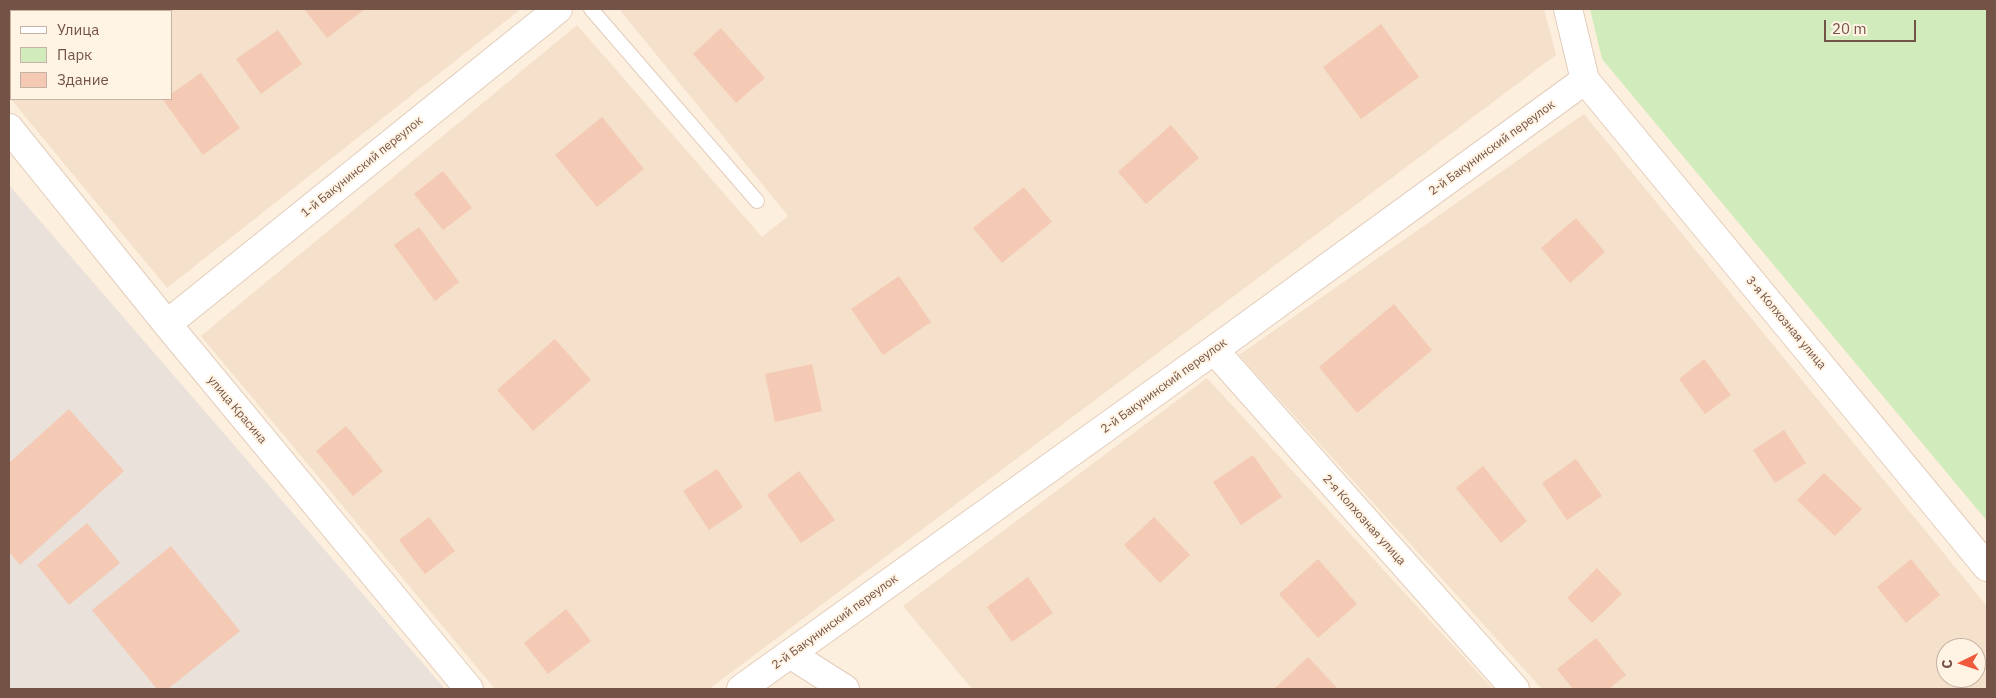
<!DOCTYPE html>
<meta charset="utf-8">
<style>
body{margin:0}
#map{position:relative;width:1996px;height:698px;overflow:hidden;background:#fdefdd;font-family:"IBM Plex Sans",sans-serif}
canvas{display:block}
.frame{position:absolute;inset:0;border:10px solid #735345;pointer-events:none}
.legend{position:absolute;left:10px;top:10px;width:162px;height:90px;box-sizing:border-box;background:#fff3e4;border:1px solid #c7b3a4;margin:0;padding:6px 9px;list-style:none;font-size:15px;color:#735345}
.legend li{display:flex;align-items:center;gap:10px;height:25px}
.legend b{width:25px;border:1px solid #c7b3a4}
.north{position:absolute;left:1936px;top:638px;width:50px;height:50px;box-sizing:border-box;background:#fff3e4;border:1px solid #c7b3a4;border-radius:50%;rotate:266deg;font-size:14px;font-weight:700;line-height:20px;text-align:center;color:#735345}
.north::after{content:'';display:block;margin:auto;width:18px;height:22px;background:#ee5a3b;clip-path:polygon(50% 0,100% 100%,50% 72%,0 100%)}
.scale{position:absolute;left:1824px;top:20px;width:92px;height:22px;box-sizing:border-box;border:2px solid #735345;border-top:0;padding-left:6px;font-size:15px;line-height:18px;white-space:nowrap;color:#735345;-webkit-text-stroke:4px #fff3e4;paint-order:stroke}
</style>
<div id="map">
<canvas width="1996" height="698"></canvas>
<div class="frame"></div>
<ul class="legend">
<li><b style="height:6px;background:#fff"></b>Улица</li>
<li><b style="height:14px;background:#d1ebbc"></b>Парк</li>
<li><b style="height:14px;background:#f4cab4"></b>Здание</li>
</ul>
<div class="north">С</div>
<div class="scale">20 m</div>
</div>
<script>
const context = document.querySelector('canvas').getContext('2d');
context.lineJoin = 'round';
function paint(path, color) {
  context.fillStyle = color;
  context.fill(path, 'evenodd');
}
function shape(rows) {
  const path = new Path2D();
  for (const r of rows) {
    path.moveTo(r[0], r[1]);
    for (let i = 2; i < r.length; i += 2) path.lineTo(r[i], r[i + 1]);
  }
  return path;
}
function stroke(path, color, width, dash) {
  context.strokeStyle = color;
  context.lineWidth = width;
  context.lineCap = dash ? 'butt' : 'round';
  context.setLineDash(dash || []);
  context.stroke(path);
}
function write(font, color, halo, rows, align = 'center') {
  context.font = font + ' "IBM Plex Sans",sans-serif';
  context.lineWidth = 4;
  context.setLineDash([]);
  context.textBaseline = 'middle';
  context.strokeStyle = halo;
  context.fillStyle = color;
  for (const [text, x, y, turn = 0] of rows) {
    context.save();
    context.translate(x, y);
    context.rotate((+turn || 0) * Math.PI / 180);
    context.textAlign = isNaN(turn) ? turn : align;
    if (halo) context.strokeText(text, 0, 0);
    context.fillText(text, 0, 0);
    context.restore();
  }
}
const residential = shape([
 [9,9,521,9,167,288,9,97],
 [11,11,171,11,171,99,11,99],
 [619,9,1544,9,1556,55,709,689,495,689,201,336,577,25,762,237,788,216],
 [1584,114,1987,606,1987,689,1542,689,1239,355],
 [1946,648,1976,648,1976,678,1946,678],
 [1207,378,1493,689,972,689,903,606]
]);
const industrial = shape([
 [9,185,445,689,9,689]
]);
const green = shape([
 [1590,9,1987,9,1987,521,1602,59]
]);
const building = shape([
 [306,9,365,9,327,38,305,10],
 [1381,24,1419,77,1361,119,1323,67],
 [721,28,765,78,736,103,693,54],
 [278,30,302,64,261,94,236,59],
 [201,73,240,128,203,155,163,100,171,99,171,94],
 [602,117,644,169,597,207,555,155],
 [1171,125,1199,158,1146,204,1118,172],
 [443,171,472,208,443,230,414,194],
 [1024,187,1052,222,1002,263,973,228],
 [1576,218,1605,252,1570,283,1541,248],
 [419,227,459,282,435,301,394,245],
 [899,276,931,322,883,355,851,309],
 [1394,304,1432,350,1357,413,1319,367],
 [555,339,591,380,533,431,497,390],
 [1704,359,1731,395,1705,414,1679,379],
 [812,364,822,411,775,422,765,374],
 [69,409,124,471,20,565,9,552,9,463],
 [346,426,383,471,353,496,316,451],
 [1784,430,1806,463,1775,483,1753,450],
 [1253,455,1282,497,1241,525,1213,482],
 [1576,459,1602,496,1567,520,1542,483],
 [1483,466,1527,521,1501,543,1456,488],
 [717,469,743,507,709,530,683,491],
 [799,471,835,520,801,543,767,495],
 [1824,473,1862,509,1835,536,1797,500],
 [429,517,455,551,425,574,399,540],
 [1154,517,1190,555,1160,583,1124,545],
 [87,523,120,563,69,605,37,565],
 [171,546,240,631,168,689,157,689,92,610],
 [1318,559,1357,604,1318,638,1279,594],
 [1911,559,1940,595,1906,623,1877,587],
 [1597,568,1622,594,1592,623,1567,598],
 [1028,577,1053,613,1012,642,987,607],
 [566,609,591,641,548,674,524,643],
 [1596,638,1626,675,1609,689,1573,689,1557,669],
 [1308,657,1338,689,1274,689]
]);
const service = shape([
 [591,9,757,201]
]);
const minor = shape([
 [1568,9,1585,80,1987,567],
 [9,128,167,324,469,689],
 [167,324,558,9],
 [1214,350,1515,689],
 [790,654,845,689],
 [741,689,1214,350,1585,80]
]);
const streetNames = [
 ["2-й Бакунинский переулок",1492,148,-36],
 ["1-й Бакунинский переулок",362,167,-39],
 ["3-я Колхозная улица",1786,323,50],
 ["2-й Бакунинский переулок",1164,386,-36],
 ["улица Красина",237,410,50],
 ["2-я Колхозная улица",1364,520,48],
 ["2-й Бакунинский переулок",835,622,-36]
];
paint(residential, '#f5e0cb');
paint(industrial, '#eae1da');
paint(green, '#d1ebbc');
paint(building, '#f4cab4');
stroke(service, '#e3ccbc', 16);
stroke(minor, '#e3ccbc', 30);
stroke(service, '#fff', 14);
stroke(minor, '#fff', 28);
write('12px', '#735345', '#fff3e4', streetNames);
</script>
